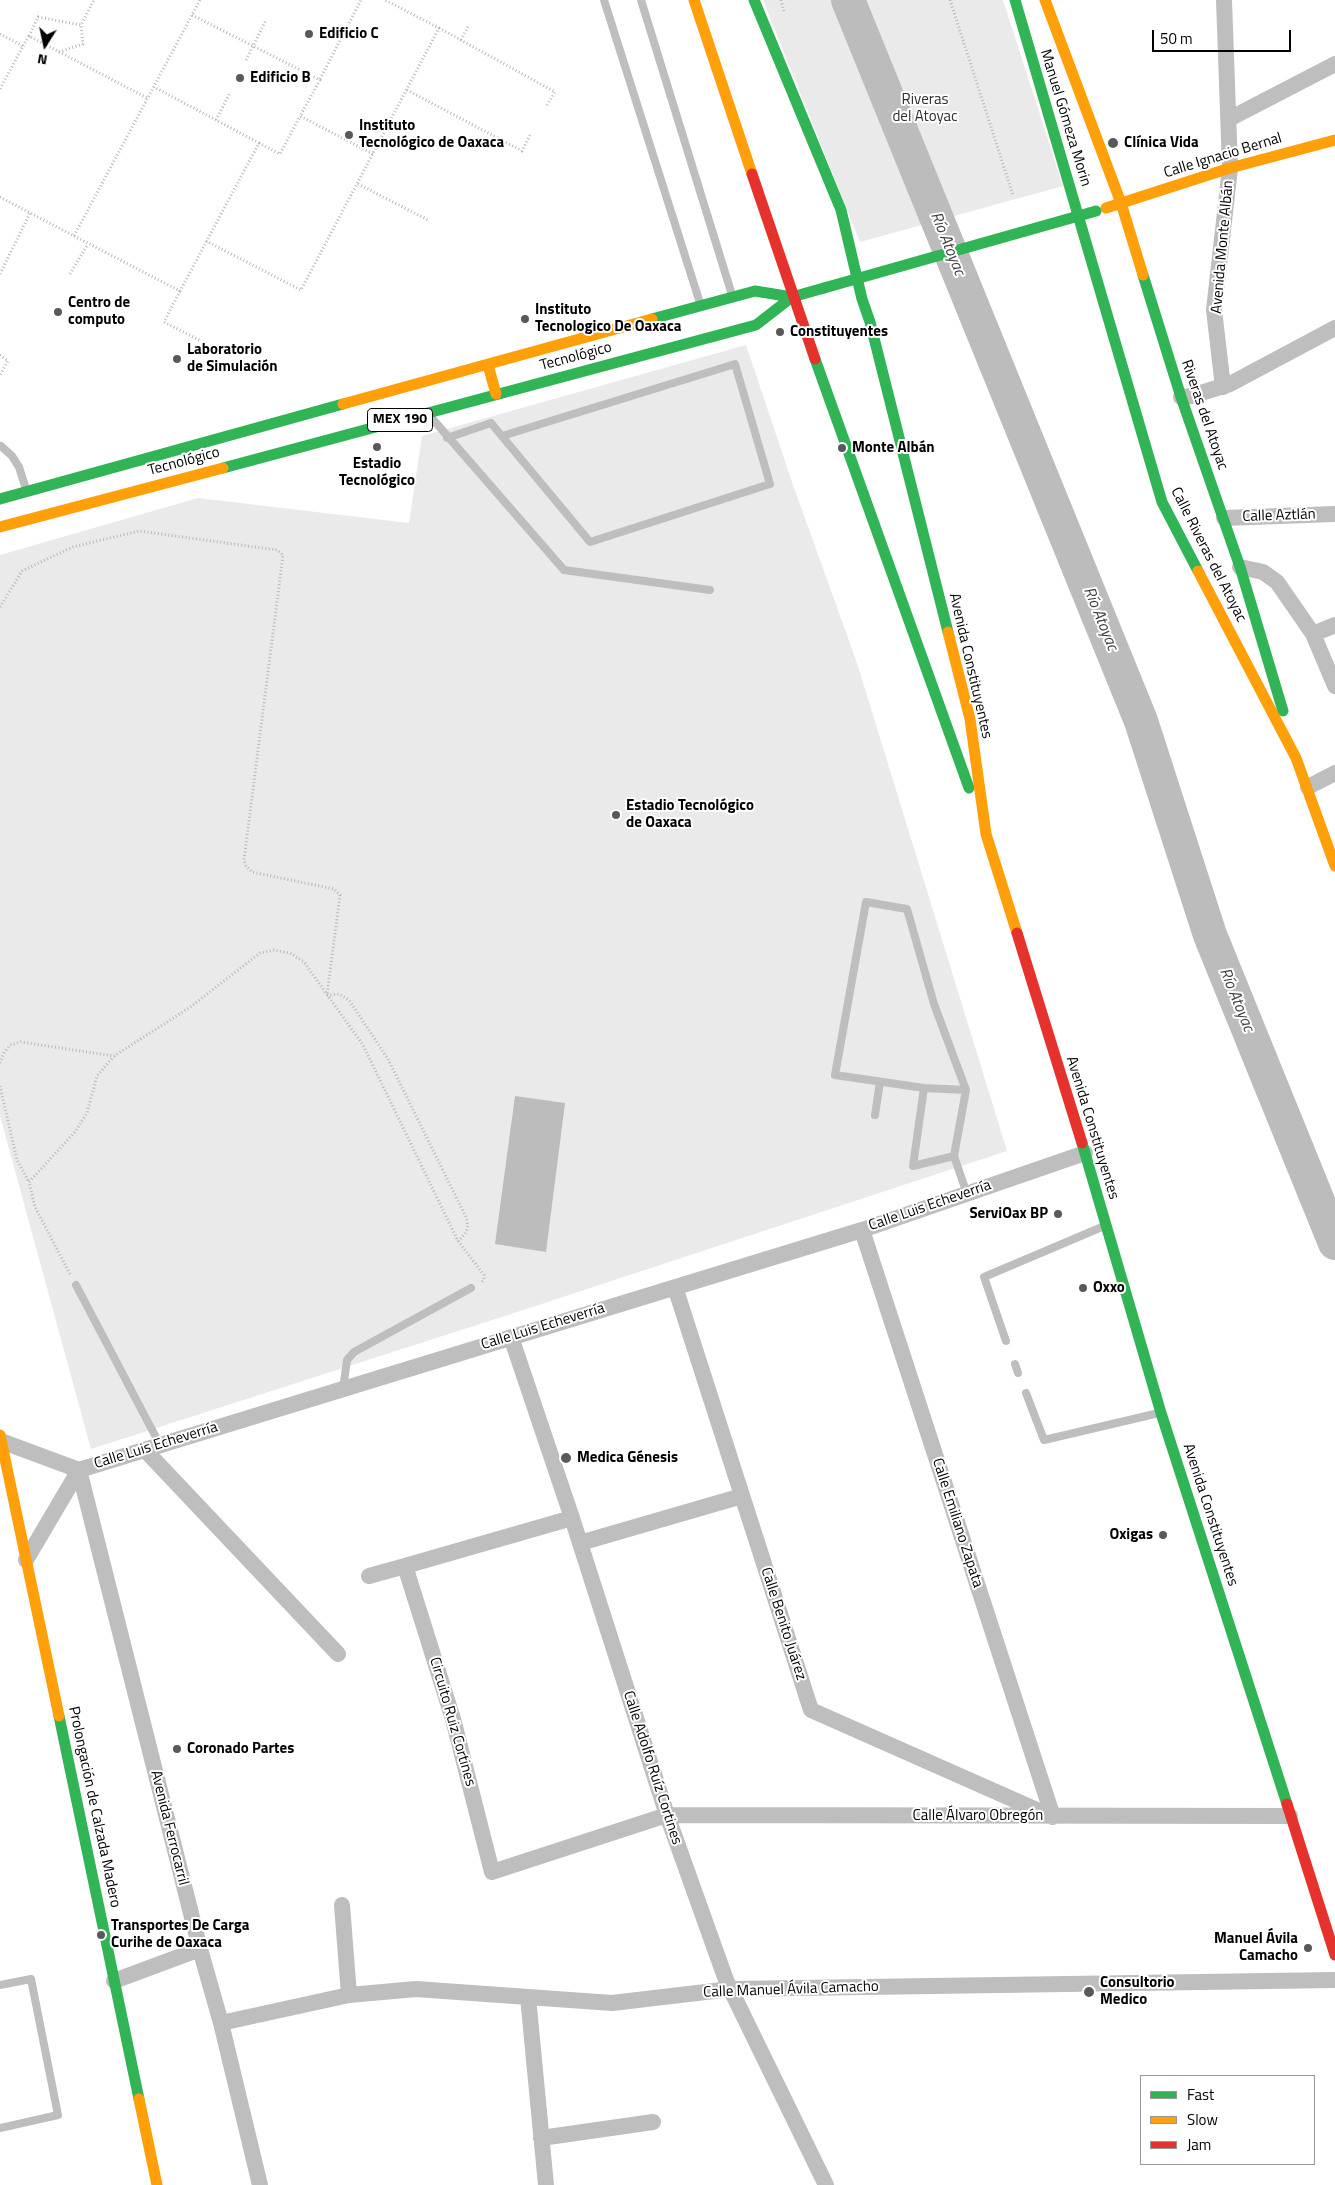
<!DOCTYPE html>
<meta charset="utf-8">
<style>
body{margin:0}
#map{position:relative;width:1335px;height:2185px;overflow:hidden;background:#fff;font-family:"Titillium Web",sans-serif}
canvas{display:block}
.legend{position:absolute;left:1140px;top:2075px;width:175px;height:90px;box-sizing:border-box;background:#fff;border:1px solid #999;margin:0;padding:6px 9px;list-style:none;font-size:15px;color:#000}
.legend li{display:flex;align-items:center;gap:10px;height:25px}
.legend b{width:25px;border:1px solid #999}
.north{position:absolute;left:20px;top:20px;width:50px;height:50px;-webkit-text-stroke:4px #fff;paint-order:stroke;rotate:190deg;font-size:14px;font-weight:700;line-height:20px;text-align:center;color:#000}
.north::after{content:'';display:block;margin:auto;width:18px;height:22px;background:#000;clip-path:polygon(50% 0,100% 100%,50% 72%,0 100%)}
.scale{position:absolute;left:1152px;top:30px;width:139px;height:22px;box-sizing:border-box;border:2px solid #000;border-top:0;padding-left:6px;font-size:15px;line-height:18px;white-space:nowrap;color:#000;-webkit-text-stroke:4px #fff;paint-order:stroke}
</style>
<div id="map">
<canvas width="1335" height="2185"></canvas>
<ul class="legend">
<li><b style="height:6px;background:#30b455"></b>Fast</li>
<li><b style="height:6px;background:#ff9f0a"></b>Slow</li>
<li><b style="height:6px;background:#e5322d"></b>Jam</li>
</ul>
<div class="north">N</div>
<div class="scale">50 m</div>
</div>
<script>
const context = document.querySelector('canvas').getContext('2d');
context.lineJoin = 'round';
function paint(path, color) {
  context.fillStyle = color;
  context.fill(path, 'evenodd');
}
function shape(rows) {
  const path = new Path2D();
  for (const r of rows) {
    path.moveTo(r[0], r[1]);
    for (let i = 2; i < r.length; i += 2) path.lineTo(r[i], r[i + 1]);
  }
  return path;
}
function stroke(path, color, width, dash) {
  context.strokeStyle = color;
  context.lineWidth = width;
  context.lineCap = dash ? 'butt' : 'round';
  context.setLineDash(dash || []);
  context.stroke(path);
}
function write(font, color, halo, rows, align = 'center') {
  context.font = font + ' "Titillium Web",sans-serif';
  context.lineWidth = 4;
  context.setLineDash([]);
  context.textBaseline = 'middle';
  context.strokeStyle = halo;
  context.fillStyle = color;
  for (const [text, x, y, turn = 0] of rows) {
    context.save();
    context.translate(x, y);
    context.rotate((+turn || 0) * Math.PI / 180);
    context.textAlign = isNaN(turn) ? turn : align;
    if (halo) context.strokeText(text, 0, 0);
    context.fillText(text, 0, 0);
    context.restore();
  }
}
const green = shape([
 [763,0,1003,0,1063,186,860,242],
 [746,345,793,485,857,663,1007,1151,511,1314,91,1449,0,1116,0,555,198,498,409,523,422,436]
]);
const water = shape([
 [515,1096,565,1103,546,1252,495,1244]
]);
const river = shape([
 [848,0,1141,721,1210,935,1335,1243]
]);
const path = shape([
 [781,0,784,12],
 [950,0,1013,195],
 [192,15,320,80,300,116,373,154],
 [439,28,555,92,546,107],
 [0,34,23,46,0,89],
 [29,36,38,17,81,25,94,0],
 [461,40,469,25],
 [23,46,29,36,147,98],
 [59,52,83,44,81,25],
 [246,60,266,20],
 [320,79,361,0],
 [407,90,522,151,530,135],
 [216,120,230,93],
 [259,143,280,154,300,116],
 [358,184,428,220],
 [0,197,74,236,200,0],
 [74,236,180,291,259,143,154,87],
 [206,241,301,290,439,28,385,0],
 [0,274,30,213],
 [70,274,88,244],
 [180,291,164,322,201,341],
 [0,355,8,361,0,375],
 [0,607,22,571,73,547,139,531,277,550,283,555,244,860,246,866,252,872,334,889,340,895,327,995],
 [327,995,339,994,349,1000,388,1059,466,1217,468,1226,465,1234,458,1241],
 [0,1063,4,1053,10,1045,21,1042,114,1056,189,1008,260,953,274,950,290,953,304,962,363,1045,458,1241,484,1275,484,1279,481,1283],
 [0,1086,17,1160,29,1182],
 [70,1274,35,1207,29,1182,75,1132,87,1113,97,1076,113,1057]
]);
const lane = shape([
 [604,0,700,303],
 [641,0,732,295],
 [430,416,564,570,710,590],
 [447,438,491,423,590,542,770,484,735,364,502,436],
 [1,446,12,456,19,467,26,489],
 [924,1088,913,1166,954,1156,967,1194],
 [875,1115,880,1082],
 [954,1156,966,1090,934,1004,907,909,866,902,835,1075,924,1088,966,1090],
 [76,1285,160,1445],
 [1006,1341,984,1277,1102,1227],
 [1015,1364,1018,1373],
 [343,1389,347,1360,354,1352,471,1288],
 [1026,1393,1044,1440,1159,1413],
 [0,1985,31,1979,58,2115,0,2128]
]);
const street = shape([
 [1229,119,1335,64],
 [1223,387,1214,310,1230,168,1224,0],
 [1181,397,1191,396,1230,384,1335,328],
 [1224,518,1335,514],
 [1240,567,1263,572,1277,582,1313,634,1335,686],
 [1313,634,1335,625],
 [1308,787,1335,773],
 [862,1230,1053,1817],
 [675,1287,811,1710,1046,1814],
 [511,1337,572,1518,667,1815,726,1980,826,2185],
 [1,1441,79,1470,862,1230,1085,1153],
 [145,1450,338,1654],
 [79,1470,200,1949,221,2023,260,2185],
 [572,1518,405,1566,453,1719,492,1872,667,1815,1290,1816],
 [580,1543,742,1496],
 [26,1560,79,1470],
 [369,1576,405,1566],
 [342,1905,349,1995],
 [114,1981,200,1949],
 [528,1997,546,2185],
 [221,2023,349,1995,416,1989,612,2003,731,1989,1335,1980],
 [541,2138,653,2122]
]);
const fast = shape([
 [754,0,841,210,862,299,870,322,948,632],
 [1015,0,1162,502,1198,571],
 [1143,275,1181,397,1240,567,1283,711],
 [792,297,824,288],
 [652,319,755,291,792,297],
 [815,359,969,788],
 [223,468,756,325,792,297],
 [0,499,343,404],
 [1082,1143,1161,1413,1287,1804],
 [59,1716,139,2099]
]);
const slow = shape([
 [694,0,752,174],
 [1045,0,1121,203,1143,275],
 [1106,208,1230,168,1335,140],
 [488,365,496,394],
 [343,404,652,319],
 [0,527,223,468],
 [1198,571,1296,758,1335,866],
 [948,632,970,719,986,834,1017,933],
 [0,1435,59,1716],
 [139,2099,157,2185]
]);
const jam = shape([
 [752,174,815,359],
 [1017,933,1082,1143],
 [1287,1804,1335,1955]
]);
const fastBridge = shape([
 [824,288,1096,211]
]);
const markers = [
 [309,34,5,"#595959"],
 [240,78,5,"#595959"],
 [349,135,5,"#595959"],
 [1113,143,6,"#595959"],
 [58,312,5,"#595959"],
 [525,319,5,"#595959"],
 [780,332,5,"#595959"],
 [177,359,5,"#595959"],
 [377,447,5,"#595959"],
 [842,448,5,"#595959"],
 [616,815,5,"#595959"],
 [1058,1214,5,"#595959"],
 [1083,1288,5,"#595959"],
 [566,1458,6,"#595959"],
 [1163,1535,5,"#595959"],
 [177,1749,5,"#595959"],
 [101,1935,5,"#595959"],
 [1308,1948,5,"#595959"],
 [1089,1992,6,"#595959"]
];
const shields = [
 [400,420,65]
];
const shieldNames = [
 ["MEX 190",400,420]
];
const poiNames = [
 ["Edificio C",319,34],
 ["Edificio B",250,78],
 ["Instituto",359,126],
 ["Tecnológico de Oaxaca",359,143],
 ["Clínica Vida",1124,143],
 ["Centro de",68,303],
 ["computo",68,320],
 ["Instituto",535,310],
 ["Tecnologico De Oaxaca",535,327],
 ["Constituyentes",790,332],
 ["Laboratorio",187,350],
 ["de Simulación",187,367],
 ["Monte Albán",852,448],
 ["Estadio",377,464,"center"],
 ["Tecnológico",377,481,"center"],
 ["Estadio Tecnológico",626,806],
 ["de Oaxaca",626,823],
 ["ServiOax BP",1048,1214,"right"],
 ["Oxxo",1093,1288],
 ["Medica Génesis",577,1458],
 ["Oxigas",1153,1535,"right"],
 ["Coronado Partes",187,1749],
 ["Transportes De Carga",111,1926],
 ["Curihe de Oaxaca",111,1943],
 ["Manuel Ávila",1298,1939,"right"],
 ["Camacho",1298,1956,"right"],
 ["Consultorio",1100,1983],
 ["Medico",1100,2000]
];
const parkNames = [
 ["Riveras",925,100],
 ["del Atoyac",925,117]
];
const streetNames = [
 ["Manuel Gómeza Morin",1065,118,73],
 ["Calle Ignacio Bernal",1223,156,-17],
 ["Avenida Monte Albán",1223,247,-85],
 ["Tecnológico",576,357,-15],
 ["Riveras del Atoyac",1204,415,71],
 ["Tecnológico",184,462,-15],
 ["Calle Aztlán",1279,516,-2],
 ["Calle Riveras del Atoyac",1208,555,63],
 ["Avenida Constituyentes",970,666,77],
 ["Avenida Constituyentes",1092,1128,73],
 ["Calle Luis Echeverría",930,1206,-19],
 ["Calle Luis Echeverría",543,1327,-17],
 ["Calle Luis Echeverría",156,1446,-17],
 ["Avenida Constituyentes",1210,1515,72],
 ["Calle Emiliano Zapata",957,1523,72],
 ["Calle Benito Juárez",783,1624,72],
 ["Circuito Ruiz Cortines",452,1722,74],
 ["Calle Adolfo Ruíz Cortines",652,1768,72],
 ["Prolongación de Calzada Madero",94,1807,78],
 ["Calle Álvaro Obregón",978,1816],
 ["Avenida Ferrocarril",169,1828,76],
 ["Calle Manuel Ávila Camacho",791,1990,-2]
];
const waterNames = [
 ["Río Atoyac",947,244,68],
 ["Río Atoyac",1100,619,68],
 ["Río Atoyac",1236,1000,68]
];
paint(green, '#eaeaea');
paint(water, '#bcbcbc');
stroke(river, '#bcbcbc', 34);
stroke(path, '#b8b8b8', 3, [1, 2.5]);
stroke(lane, '#bebebe', 8);
stroke(street, '#bebebe', 16);
stroke(fast, '#30b455', 11);
stroke(slow, '#ff9f0a', 11);
stroke(jam, '#e5322d', 11);
stroke(fastBridge, '#30b455', 11);
for (const [x, y, r, color] of markers) {
  const dot = new Path2D();
  dot.arc(x, y, r, 0, 2 * Math.PI);
  context.fillStyle = color;
  context.fill(dot);
  stroke(dot, '#fff', 2);
}
for (const [x, y, w] of shields) {
  const box = new Path2D();
  box.roundRect(x - w / 2, y - 11.5, w, 23, 4);
  context.fillStyle = '#fff';
  context.fill(box);
  stroke(box, '#000', 1);
}
write('bold 14px', '#000', null, shieldNames);
write('bold 15px', '#000', '#fff', poiNames, 'left');
write('15px', '#2f2f2f', '#fff', parkNames);
write('15px', '#000', '#fff', streetNames);
write('italic 16px', '#404040', '#fff', waterNames);
</script>
